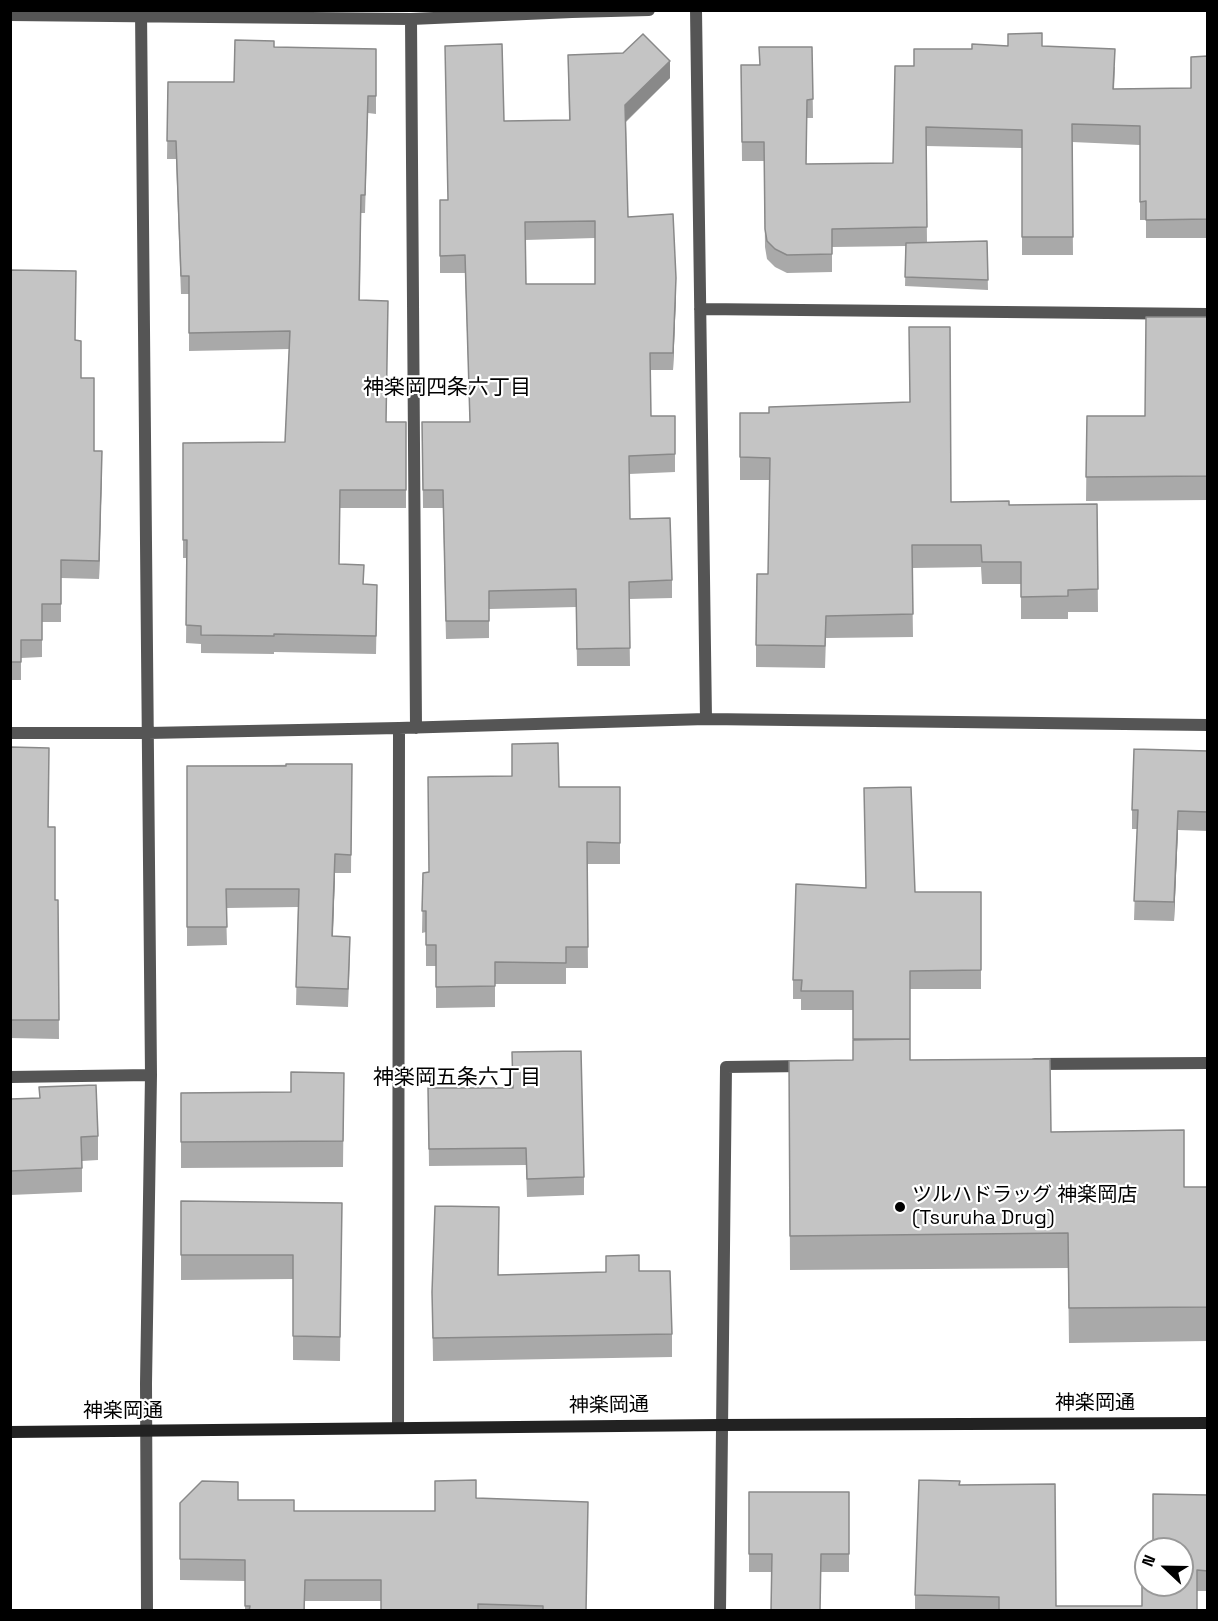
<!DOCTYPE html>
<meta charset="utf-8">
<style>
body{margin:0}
#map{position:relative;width:1218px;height:1621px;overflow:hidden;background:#fff;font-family:"Space Grotesk",sans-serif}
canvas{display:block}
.frame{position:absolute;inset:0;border:12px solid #000;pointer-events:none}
.north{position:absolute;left:1134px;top:1537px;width:60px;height:60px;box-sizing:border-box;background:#fff;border:2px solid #999;border-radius:50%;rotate:292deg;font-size:16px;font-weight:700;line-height:24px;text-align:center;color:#000}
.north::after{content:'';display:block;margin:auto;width:21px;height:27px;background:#000;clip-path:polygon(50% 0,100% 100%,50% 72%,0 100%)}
</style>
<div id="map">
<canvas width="1218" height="1621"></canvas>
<div class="frame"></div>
<div class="north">N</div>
</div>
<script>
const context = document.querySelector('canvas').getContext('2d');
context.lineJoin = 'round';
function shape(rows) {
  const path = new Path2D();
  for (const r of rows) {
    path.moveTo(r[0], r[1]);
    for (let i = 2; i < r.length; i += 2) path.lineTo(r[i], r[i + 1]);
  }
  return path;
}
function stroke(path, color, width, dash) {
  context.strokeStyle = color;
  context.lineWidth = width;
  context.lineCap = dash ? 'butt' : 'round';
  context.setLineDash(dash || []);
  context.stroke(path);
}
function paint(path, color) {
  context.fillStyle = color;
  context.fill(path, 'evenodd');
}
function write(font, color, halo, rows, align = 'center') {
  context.font = font + ' "Space Grotesk","Noto Sans JP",sans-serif';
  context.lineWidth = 4.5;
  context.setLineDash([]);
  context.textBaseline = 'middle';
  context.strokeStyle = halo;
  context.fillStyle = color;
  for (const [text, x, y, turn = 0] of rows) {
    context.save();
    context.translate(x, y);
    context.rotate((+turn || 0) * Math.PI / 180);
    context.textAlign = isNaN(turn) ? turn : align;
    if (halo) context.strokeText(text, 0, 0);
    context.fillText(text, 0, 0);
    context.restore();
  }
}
const street = shape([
 [141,10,151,1075,146,1383,147,1610],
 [696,10,706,719],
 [10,15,411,19,572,12,649,10],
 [411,19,416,728],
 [700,309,1208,314],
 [10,733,148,733,399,728,706,719,1208,725],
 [1035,1064,1208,1063],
 [10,1077,151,1075],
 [398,1428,399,728],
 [720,1610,726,1067,804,1066]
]);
const secondary = shape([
 [10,1432,721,1425,1208,1423]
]);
const wall = shape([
 [1042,46,1115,67,1114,89,1191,88,1208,56,1208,238,1146,238,1146,220,1140,220,1140,145,1072,142,1073,255,1022,255,1022,148,926,146,927,243,987,241,988,290,905,286,906,246,832,247,832,272,787,273,775,267,767,259,765,247,764,161,742,161,741,65,759,65,812,47,813,118,807,118,806,164,893,163,914,66,972,49],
 [274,47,376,49,376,114,368,113,365,213,361,213,360,300,386,422,406,422,406,508,340,508,339,564,364,584,377,603,376,654,274,652,274,654,201,653,201,644,186,643,187,558,183,558,183,443,285,442,289,349,189,351,189,294,181,294,176,159,167,159,168,82,234,82],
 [568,55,670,78,626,122,628,217,676,295,673,370,650,370,651,416,675,416,675,472,629,474,630,519,672,580,672,598,629,599,630,666,577,666,576,607,489,609,489,638,446,639,443,508,423,508,422,422,470,422,465,273,440,273,440,200,448,200,504,121,569,120],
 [595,238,595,284,526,284,525,240],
 [10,270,76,340,81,378,94,451,102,469,99,579,61,578,61,622,42,622,42,657,21,658,21,680,10,680],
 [1208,317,1208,500,1086,501,1087,416,1145,416],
 [740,413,951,502,1009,505,1097,504,1098,612,1068,612,1068,619,1021,619,1021,584,982,584,981,567,912,568,913,637,826,638,825,668,756,667,756,645,768,574,770,480,740,480],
 [10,747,48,827,55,900,58,900,59,1039,10,1038],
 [1208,751,1208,831,1178,830,1174,921,1134,920,1137,829,1132,829,1132,810],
 [352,764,351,873,335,873,333,936,350,955,348,1007,296,1005,298,907,226,908,227,945,187,946,187,766],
 [559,787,620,787,620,864,587,864,588,968,566,968,566,984,495,984,495,1007,436,1008,436,966,426,966,426,932,422,933,423,873,429,872],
 [915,892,981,911,981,989,910,989,910,1060,1051,1132,1184,1187,1208,1187,1208,1341,1069,1343,1068,1268,790,1270,789,1061,853,1060,853,1010,801,1010,801,999,793,999,793,980],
 [512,1052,584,1177,584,1195,527,1197,526,1165,429,1166,428,1088,512,1088],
 [344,1073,343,1167,181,1168,181,1093,291,1092],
 [10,1099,98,1136,98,1160,82,1161,82,1192,10,1195],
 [181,1201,342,1203,340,1361,293,1360,293,1279,181,1280],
 [639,1271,672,1334,672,1357,433,1361,432,1292,498,1275],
 [959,1485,1056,1606,1142,1606,1182,1585,1208,1495,1208,1591,1197,1591,1197,1611,915,1611,915,1595],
 [749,1492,849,1492,849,1572,749,1572],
 [476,1498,587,1611,381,1611,381,1601,305,1601,305,1611,245,1611,245,1581,180,1580,180,1503,238,1500,294,1511,435,1511]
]);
const shadedWall = shape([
 [670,61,670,78,625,122,625,105],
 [676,278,676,295,673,370,673,353],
 [102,451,102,469,99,579,99,561],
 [1178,811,1178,830,1174,921,1174,902],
 [335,854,335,873,332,955,332,936]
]);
const building = shape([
 [1042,33,1042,46,1115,49,1113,89,1191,88,1191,57,1208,56,1208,219,1146,220,1146,201,1140,202,1140,126,1072,124,1073,237,1022,237,1022,130,926,127,927,227,832,229,832,254,787,255,775,249,767,241,765,229,764,142,742,142,741,65,760,65,759,47,812,47,813,99,807,100,806,164,893,163,895,66,914,66,914,49,972,49,972,44,1008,46,1008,34,1042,33],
 [643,34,670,61,625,105,628,217,673,214,676,278,673,353,650,353,651,416,675,416,675,454,629,456,630,519,670,518,672,580,629,582,630,648,577,649,576,589,489,591,489,621,446,621,443,490,423,490,422,422,470,422,465,255,440,256,440,200,448,200,445,46,502,44,504,121,570,120,568,55,623,53,643,34],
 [595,221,595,284,526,284,525,222,595,221],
 [235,40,274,41,274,47,376,49,376,96,368,96,365,195,361,195,359,300,388,301,386,422,406,422,406,490,340,490,339,564,364,565,363,584,377,585,376,636,274,634,274,636,201,635,201,626,186,625,187,540,183,540,183,443,285,442,290,331,189,333,189,276,181,276,176,141,167,141,168,82,234,82,235,40],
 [987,241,988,280,905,277,906,243,987,241],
 [10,270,76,271,75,340,81,341,81,378,94,378,94,451,102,451,99,561,61,560,61,604,42,604,42,640,21,640,21,662,10,662,10,270],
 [1146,317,1208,317,1208,476,1086,477,1087,416,1145,416,1146,317],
 [909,327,950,327,951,502,1009,501,1009,505,1097,504,1098,589,1068,590,1068,596,1021,597,1021,562,982,562,981,545,912,545,913,614,826,616,825,646,756,645,757,574,768,574,770,458,740,457,740,413,769,413,769,407,910,402,909,327],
 [558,743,559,787,620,787,620,843,587,842,588,947,566,947,566,963,495,962,495,986,436,987,436,945,426,945,426,911,422,911,423,873,429,872,428,777,512,776,512,744,558,743],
 [10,747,49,748,48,827,55,827,55,900,58,900,59,1020,10,1020,10,747],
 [1134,749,1208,751,1208,812,1178,811,1174,902,1134,901,1138,810,1132,810,1134,749],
 [286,764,352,764,351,855,335,854,332,936,350,937,348,989,296,987,299,889,226,889,227,927,187,927,187,766,286,766,286,764],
 [911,787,915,892,981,892,981,970,910,971,910,1039,853,1039,853,991,801,991,802,980,793,980,796,884,866,888,864,788,911,787],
 [910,1039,910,1060,1050,1059,1051,1132,1184,1130,1184,1187,1208,1187,1208,1307,1069,1308,1068,1233,790,1236,789,1061,853,1060,853,1040,910,1039],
 [581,1051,584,1177,527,1179,526,1148,429,1149,428,1088,513,1088,512,1052,581,1051],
 [291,1072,344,1073,343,1141,181,1142,181,1093,291,1092,291,1072],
 [96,1085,98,1136,81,1137,82,1168,10,1171,10,1099,40,1098,39,1087,96,1085],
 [181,1201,342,1203,340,1337,293,1336,293,1255,181,1255,181,1201],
 [435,1206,499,1207,498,1275,606,1272,606,1256,639,1255,639,1271,670,1271,672,1334,433,1338,432,1292,435,1206],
 [476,1480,476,1498,588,1502,586,1611,543,1611,543,1606,478,1604,478,1611,381,1611,381,1580,305,1580,304,1611,249,1611,250,1606,245,1606,245,1560,180,1559,180,1503,202,1481,238,1482,238,1500,294,1500,294,1511,435,1511,435,1481,476,1480],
 [919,1480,960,1481,959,1485,1055,1484,1056,1606,1142,1606,1142,1585,1182,1585,1182,1549,1153,1549,1153,1494,1208,1495,1208,1571,1197,1570,1197,1611,999,1611,999,1597,915,1595,919,1480],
 [749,1492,849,1492,849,1554,821,1554,820,1611,771,1611,772,1554,749,1554,749,1492]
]);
const markers = [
 [900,1207,6,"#000"]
];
const poiNames = [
 ["ツルハドラッグ 神楽岡店",912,1196],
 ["(Tsuruha Drug)",912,1219]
];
const streetNames = [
 ["神楽岡通",1095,1404],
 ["神楽岡通",609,1406,-1],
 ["神楽岡通",123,1412]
];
const neighbourhoodNames = [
 ["神楽岡四条六丁目",447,388],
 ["神楽岡五条六丁目",457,1078]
];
stroke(street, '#555', 12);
stroke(secondary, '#222', 12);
paint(wall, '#a9a9a9');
paint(shadedWall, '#898989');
paint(building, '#c4c4c4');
stroke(building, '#898989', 1.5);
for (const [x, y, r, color] of markers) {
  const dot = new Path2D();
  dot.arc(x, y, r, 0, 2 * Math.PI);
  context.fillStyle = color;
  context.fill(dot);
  stroke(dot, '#fff', 2);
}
write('20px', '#000', '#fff', poiNames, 'left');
write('20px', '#000', '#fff', streetNames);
write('21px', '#000', '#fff', neighbourhoodNames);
</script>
